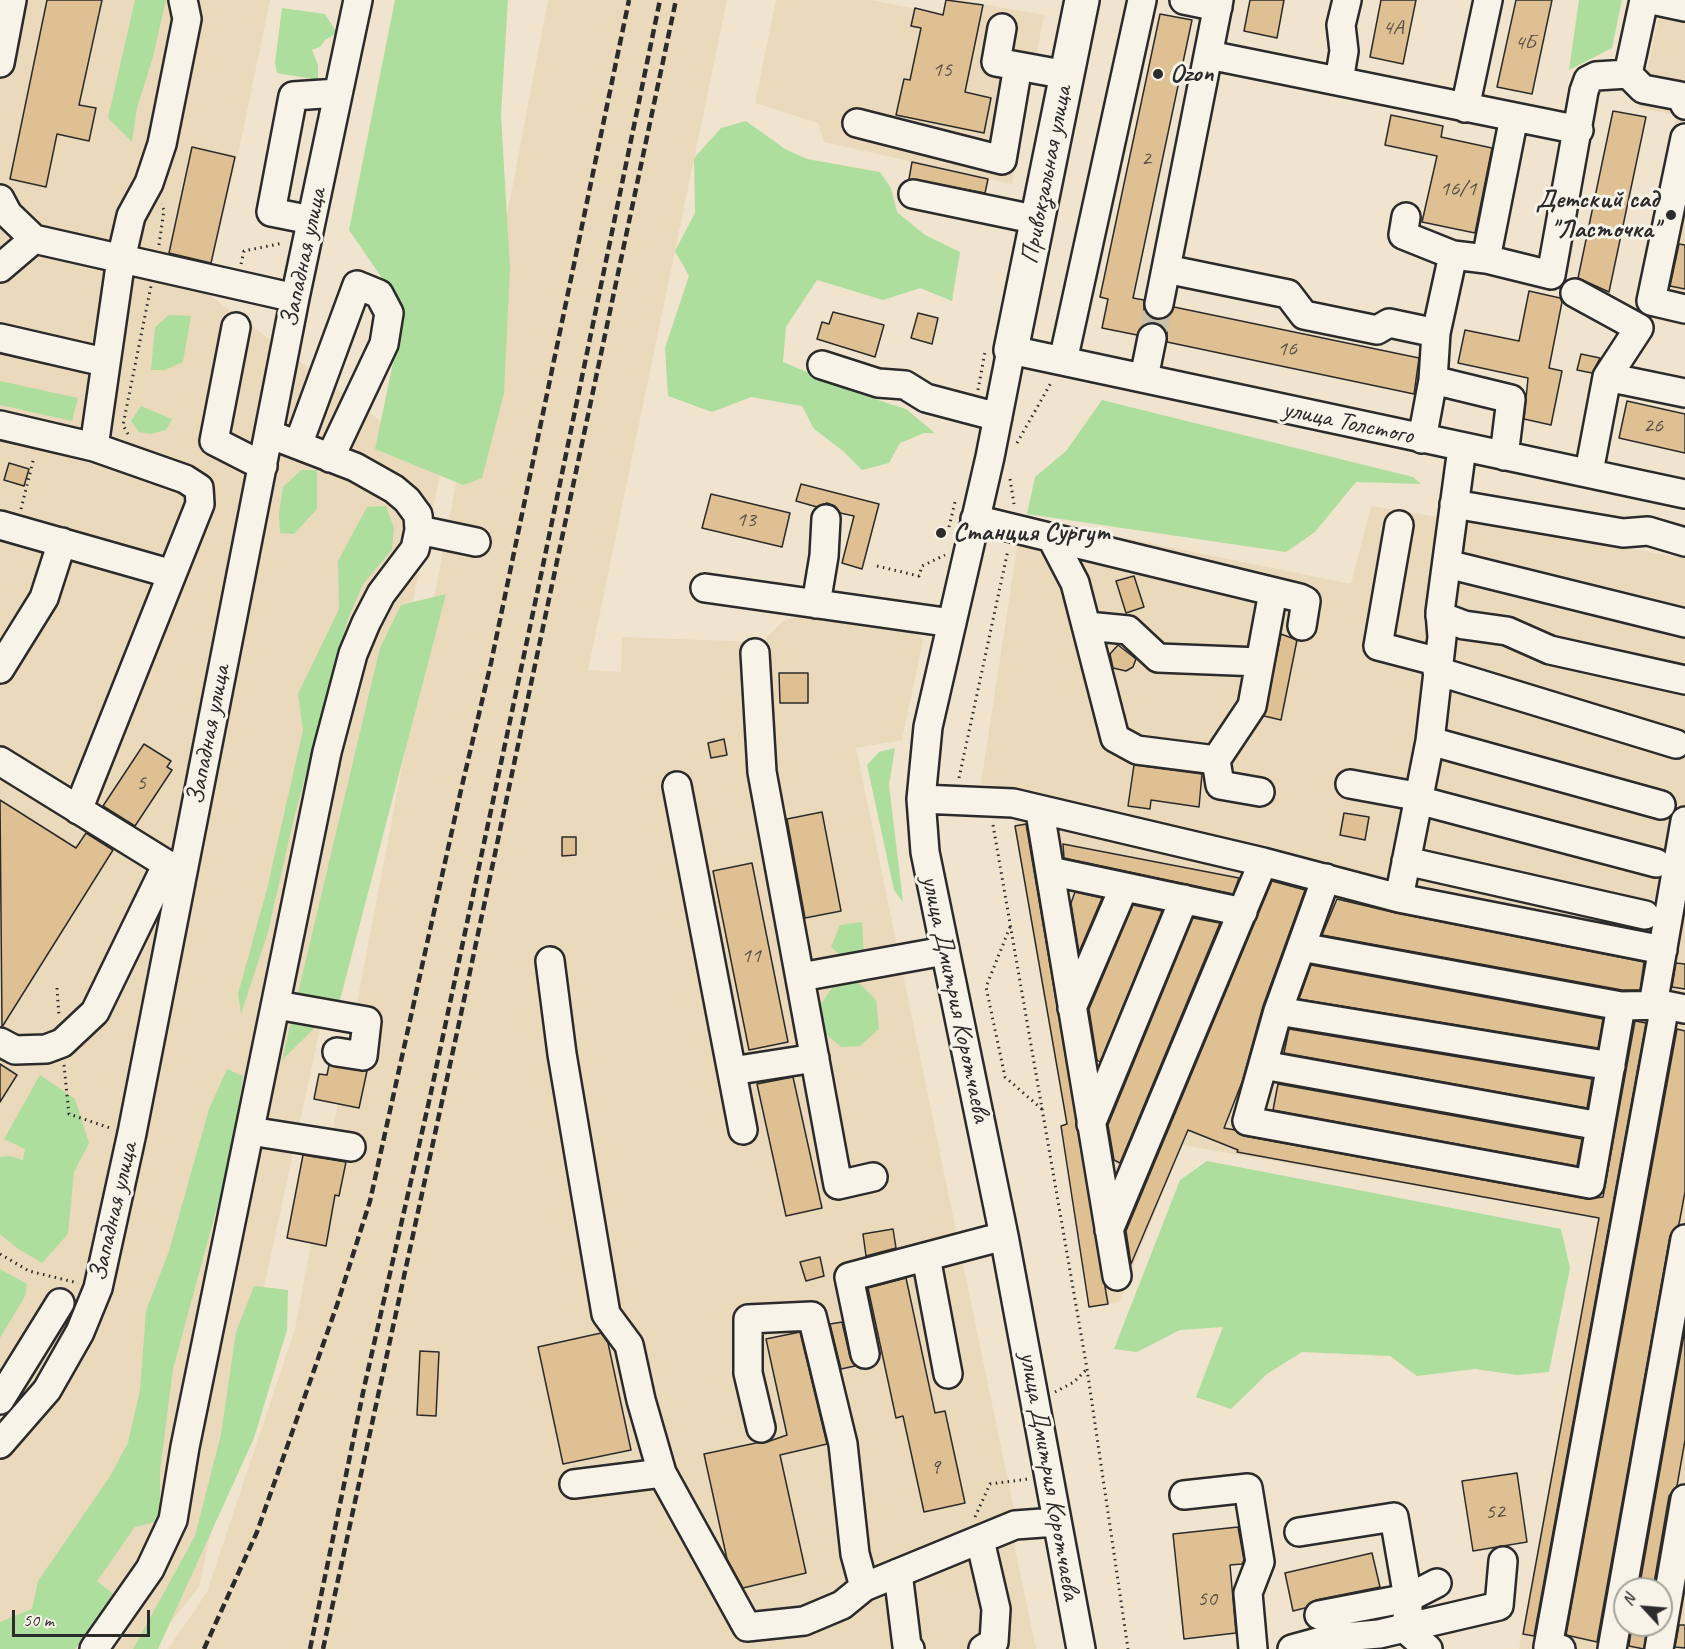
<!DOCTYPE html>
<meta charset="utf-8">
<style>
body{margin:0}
#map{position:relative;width:1685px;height:1649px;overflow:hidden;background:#f0e4ce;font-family:Caveat,sans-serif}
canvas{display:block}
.north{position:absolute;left:1613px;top:1577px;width:60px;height:60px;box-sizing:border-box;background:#f7f3e8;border:2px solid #a5a39c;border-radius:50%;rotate:296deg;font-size:16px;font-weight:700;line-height:24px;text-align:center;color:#2b2b2b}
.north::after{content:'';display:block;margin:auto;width:21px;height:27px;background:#2b2b2b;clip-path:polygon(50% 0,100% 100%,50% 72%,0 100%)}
.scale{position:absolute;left:12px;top:1610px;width:138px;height:27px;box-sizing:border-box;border:3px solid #2b2b2b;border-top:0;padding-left:8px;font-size:18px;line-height:21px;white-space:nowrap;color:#2b2b2b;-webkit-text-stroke:4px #f7f3e8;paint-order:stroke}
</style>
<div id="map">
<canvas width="1685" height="1649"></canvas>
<div class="north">N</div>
<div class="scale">50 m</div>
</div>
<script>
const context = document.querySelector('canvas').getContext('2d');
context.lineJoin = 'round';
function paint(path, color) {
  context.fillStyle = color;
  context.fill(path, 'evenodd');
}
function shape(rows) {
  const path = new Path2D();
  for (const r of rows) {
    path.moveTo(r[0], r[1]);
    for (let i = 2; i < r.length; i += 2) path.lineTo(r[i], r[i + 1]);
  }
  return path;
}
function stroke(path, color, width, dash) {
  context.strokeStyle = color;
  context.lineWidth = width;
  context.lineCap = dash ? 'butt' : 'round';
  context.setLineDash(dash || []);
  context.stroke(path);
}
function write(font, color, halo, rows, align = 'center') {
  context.font = font + ' Caveat,sans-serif';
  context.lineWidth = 6;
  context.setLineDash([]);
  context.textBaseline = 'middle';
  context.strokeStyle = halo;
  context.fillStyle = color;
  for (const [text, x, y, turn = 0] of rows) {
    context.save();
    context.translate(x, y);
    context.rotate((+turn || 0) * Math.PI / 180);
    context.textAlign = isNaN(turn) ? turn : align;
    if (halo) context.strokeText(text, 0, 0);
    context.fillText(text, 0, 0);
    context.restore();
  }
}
const built = shape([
 [0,0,270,0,243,131,205,292,442,466,199,1587,149,1649,0,1649],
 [548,0,727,0,588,670,621,672,622,637,762,642,783,621,804,615,913,628,923,640,902,740,856,748,1008,1481,1015,1515,1015,1549,1036,1649,168,1649,207,1592,295,1329],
 [776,0,870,0,943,14,946,0,959,0,1044,15,1012,184,824,142,818,123,755,103],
 [1669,14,1685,18,1685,326,1637,316,1676,115,1639,108,1658,19],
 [1371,506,1685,558,1685,1649,1519,1649,1599,1218,1182,1145,1119,1302,1089,1307,1061,1126,1067,1124,1015,826,1012,790,981,783,1021,522,1130,539,1351,584],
 [1625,1589,1661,1589,1661,1625,1625,1625]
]);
const green = shape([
 [135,0,166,0,153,57,137,108,132,142,108,118],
 [395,0,508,0,501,115,510,268,504,393,482,478,463,485,375,449,404,310,349,230],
 [1579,0,1622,0,1612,48,1569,70],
 [282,8,325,14,337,33,325,40,320,47,312,50,318,65,318,80,277,73,275,63],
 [746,121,785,149,807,159,880,172,891,188,897,212,925,235,960,252,952,301,920,288,883,300,817,280,786,327,783,362,862,395,906,409,935,433,924,433,900,443,889,463,862,470,843,451,814,429,802,406,751,397,712,412,668,396,665,348,689,276,675,251,695,213,694,158,721,128],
 [169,315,191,316,183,362,165,370,151,370,155,327],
 [0,381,78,398,72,421,0,405],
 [1102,400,1413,477,1421,484,1356,482,1315,532,1286,552,1027,514,1035,477,1066,451],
 [141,406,172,419,166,430,150,434,139,432,131,421],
 [301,470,317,470,317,509,294,534,280,533,279,514,283,487],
 [386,506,394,528,392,550,363,584,348,619,294,818,268,932,241,1014,238,994,267,889,303,730,298,694,339,609,338,561,367,507],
 [446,594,339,1004,282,1060,380,648,401,605],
 [895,748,889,785,903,902,894,890,867,765,879,752],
 [862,922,864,957,846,960,831,947,840,925],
 [857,981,876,1000,879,1029,860,1046,841,1047,820,1029,818,1008,836,982],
 [227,1069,243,1076,233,1148,173,1369,160,1471,160,1521,135,1527,97,1581,113,1594,75,1649,0,1649,0,1622,32,1609,38,1581,109,1478,128,1443,140,1390,146,1311,169,1251,209,1109],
 [40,1075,75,1099,89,1143,74,1172,68,1234,42,1263,17,1248,0,1234,0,1157,9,1156,23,1160,25,1149,4,1139],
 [1207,1161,1561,1229,1570,1268,1549,1372,1517,1375,1475,1369,1417,1376,1390,1356,1302,1352,1267,1374,1231,1409,1196,1397,1223,1327,1180,1330,1137,1352,1114,1349,1180,1180],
 [0,1269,27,1284,25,1296,0,1338],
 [254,1286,288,1290,287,1330,254,1438,158,1649,133,1649,195,1536,221,1434,236,1332]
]);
const building = shape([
 [47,0,102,0,79,105,96,108,89,141,57,134,46,187,10,179,47,0],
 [946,0,983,5,965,92,991,98,984,133,896,115,904,79,910,80,921,28,911,26,915,8,943,15,946,0],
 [1250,0,1284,0,1277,38,1244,31,1250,0],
 [1381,0,1416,0,1403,64,1370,57,1381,0],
 [1516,0,1552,0,1532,94,1497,87,1516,0],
 [1160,14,1192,20,1133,298,1144,300,1144,310,1155,319,1165,319,1174,307,1419,358,1414,394,1167,342,1167,332,1156,323,1146,323,1137,335,1102,328,1108,299,1100,297,1160,14],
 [1613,111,1646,117,1609,292,1578,278,1613,111],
 [1391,115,1443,126,1441,137,1492,148,1475,233,1422,222,1437,156,1385,145,1391,115],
 [192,147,235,157,211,263,169,253,192,147],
 [912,162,988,179,985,193,909,179,912,162],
 [1679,244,1685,245,1685,289,1670,286,1679,244],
 [1529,291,1560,298,1562,302,1549,368,1562,371,1551,425,1524,419,1528,378,1458,363,1465,330,1519,341,1529,291],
 [833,312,884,325,875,357,817,339,822,322,829,324,833,312],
 [918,313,938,318,932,344,911,338,918,313],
 [1581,354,1600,358,1592,373,1577,370,1581,354],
 [1627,401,1685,414,1685,453,1619,438,1627,401],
 [9,463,29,469,24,486,4,480,9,463],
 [801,484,879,504,862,569,842,563,854,516,840,513,835,506,827,503,817,507,796,501,801,484],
 [711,494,790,513,782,547,702,528,711,494],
 [1134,576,1144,607,1126,613,1116,581,1134,576],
 [1281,634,1297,640,1281,720,1264,716,1281,634],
 [1118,645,1136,659,1133,667,1126,671,1113,668,1110,654,1118,645],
 [779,673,808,673,808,703,780,703,779,673],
 [724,739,727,755,711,758,708,743,724,739],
 [144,744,171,761,167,767,172,770,135,826,103,806,144,744],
 [1134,765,1202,774,1199,807,1151,800,1150,809,1128,806,1134,765],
 [0,800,76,848,86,833,113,850,2,1027,0,800],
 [822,812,841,911,805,918,787,819,822,812],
 [1344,813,1369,817,1365,840,1340,835,1344,813],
 [1026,824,1108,1304,1089,1307,1061,1126,1067,1124,1015,826,1026,824],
 [562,837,576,837,576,855,562,856,562,837],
 [1063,844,1239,878,1233,894,1064,858,1063,844],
 [752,863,788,1042,749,1050,713,871,752,863],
 [1272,881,1305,890,1263,1006,1242,1082,1224,1128,1235,1130,1244,1136,1587,1199,1603,1197,1635,1021,1646,1023,1534,1636,1523,1634,1599,1218,1237,1152,1238,1150,1188,1130,1131,1264,1126,1231,1272,881],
 [1075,892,1102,898,1079,952,1071,903,1075,892],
 [1337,899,1396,913,1644,962,1640,990,1622,990,1322,935,1337,899],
 [1133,905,1162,911,1100,1062,1097,1060,1089,1009,1133,905],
 [1193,918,1220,923,1120,1163,1114,1160,1108,1125,1193,918],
 [1676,963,1685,964,1685,989,1672,987,1676,963],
 [1311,965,1603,1019,1598,1048,1299,999,1311,965],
 [1289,1029,1592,1079,1587,1108,1284,1053,1289,1029],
 [1677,1029,1685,1031,1685,1192,1679,1224,1670,1236,1597,1642,1566,1635,1677,1029],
 [0,1064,17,1075,0,1102,0,1064],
 [329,1065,367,1071,359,1108,314,1099,319,1074,327,1075,329,1065],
 [793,1077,822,1208,786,1216,757,1084,793,1077],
 [1278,1084,1582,1139,1577,1166,1273,1110,1278,1084],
 [303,1155,346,1162,339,1196,335,1195,326,1246,287,1238,303,1155],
 [893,1229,896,1248,866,1256,863,1234,893,1229],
 [820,1257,824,1276,806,1281,800,1262,820,1257],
 [906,1278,935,1413,945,1411,965,1503,924,1512,903,1416,896,1418,868,1288,906,1278],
 [842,1322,850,1357,855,1366,841,1369,830,1324,842,1322],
 [1685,1329,1685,1440,1677,1486,1669,1496,1653,1589,1639,1589,1685,1329],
 [800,1332,827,1444,780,1455,806,1573,743,1588,727,1559,704,1454,756,1443,764,1443,787,1435,766,1339,800,1332],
 [601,1333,608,1343,631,1450,563,1464,538,1347,601,1333],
 [420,1351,439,1352,436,1416,417,1415,420,1351],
 [1517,1473,1527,1542,1473,1551,1462,1481,1517,1473],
 [1238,1527,1244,1560,1242,1564,1230,1565,1236,1633,1184,1639,1173,1534,1238,1527],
 [1372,1553,1380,1587,1316,1600,1305,1608,1293,1611,1285,1573,1372,1553],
 [1632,1625,1647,1625,1644,1649,1629,1646,1632,1625],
 [1679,1625,1685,1625,1685,1648,1675,1647,1679,1625]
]);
const minorTunnel = shape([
 [1152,338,1159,304]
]);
const path = shape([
 [159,245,164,210,161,204],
 [241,264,244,251,283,243],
 [978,390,985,352],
 [128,434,123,425,151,286],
 [1017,443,1052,381],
 [1010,479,1014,504],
 [21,509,34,457],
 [949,527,955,502],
 [877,566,919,576,922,566,945,555],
 [959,778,1008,550],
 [993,825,1087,1369,1128,1649],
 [1010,927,986,987,1005,1077,1043,1110],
 [57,988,59,1016],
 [64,1065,69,1114,110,1128],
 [0,1254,29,1271,78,1283],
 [1055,1392,1074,1382,1087,1369],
 [975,1517,990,1484,1028,1479]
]);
const minor = shape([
 [1184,0,1218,7],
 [1652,0,1685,7],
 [1002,28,996,62,1067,75],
 [1209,55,1579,130],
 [0,63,12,0],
 [1628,74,1643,89,1680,96,1685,105],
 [1339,81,1344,51,1341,25,1347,0],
 [1465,108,1488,0],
 [857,123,1002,160,1018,66],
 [1685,138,1651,301,1685,309],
 [913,194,1038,220],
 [0,199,8,214,34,239,295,298],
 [1406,217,1403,235,1453,255],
 [311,220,271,212,293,96,338,93],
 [1486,259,1514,117],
 [0,268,34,239],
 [1166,269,1288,294,1304,315,1377,330,1389,323,1436,333],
 [1575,293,1639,328,1607,377,1589,472],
 [1159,304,1219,0],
 [236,327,214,441,263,466],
 [0,338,104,362],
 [1063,361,1142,0],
 [822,365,878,383,905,385,926,398,998,417],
 [1607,377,1685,393],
 [1144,378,1152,338],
 [1433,380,1511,399,1504,456],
 [0,425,94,447,185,479,199,488,200,504,78,810],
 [1422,439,1433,380,1436,333,1453,255,1486,259,1551,275,1584,91,1588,80,1596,76,1628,74,1644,0],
 [298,445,357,285,379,294,389,313,384,344,330,458],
 [94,447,121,259,131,216,149,183,162,144,187,19,183,0],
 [1454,504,1623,533,1648,531,1685,542],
 [975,519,1300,598,1306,601,1302,626],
 [0,525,172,574],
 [1399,525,1378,646,1439,662],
 [419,530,476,542],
 [1051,537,1075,583,1115,738,1137,750,1216,760,1252,706,1273,592],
 [1447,564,1685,623],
 [705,588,952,623],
 [816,604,824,556,826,519],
 [1440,616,1464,625,1507,631,1550,650,1685,680],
 [1087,626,1128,630,1158,658,1260,662],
 [755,653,762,772,838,1185,873,1177],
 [0,669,44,598,62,542],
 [1437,671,1676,744],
 [1430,741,1661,805],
 [1216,760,1220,785,1260,792],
 [0,761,181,873],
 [1350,784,1410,795,1418,800,1656,863],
 [677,786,743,1130],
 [921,799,1013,803,1263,862,1399,898,1663,950],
 [1040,812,1117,1276],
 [1406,861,1645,915],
 [1050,871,1243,912],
 [1326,878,1278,1011,1247,1121,1590,1184,1621,1006],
 [1399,898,1430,741,1442,637,1440,612,1462,448],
 [1301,947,1621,1006,1665,1005,1685,1009],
 [550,961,562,1054,606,1314,629,1345,641,1400,662,1473,747,1627,804,1621,842,1605,864,1587,1015,1525,1056,1522],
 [801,977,944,951],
 [277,1005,367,1021,363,1056,337,1052],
 [1653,1005,1685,821],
 [1072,1008,1124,887],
 [1278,1011,1611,1066],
 [0,1042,15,1050,46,1049,62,1043,95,1012,167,864],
 [1263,1065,1600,1126],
 [732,1071,815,1058],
 [1091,1124,1184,899],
 [250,1131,351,1147],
 [1109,1230,1263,862],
 [926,1257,948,1374],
 [865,1354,849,1277,1004,1236],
 [0,1400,60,1303],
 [761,1428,748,1373,748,1319,812,1316,843,1444,855,1554,864,1587],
 [0,1444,47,1390,80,1332,98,1288,132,1133,295,298,358,0],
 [574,1484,662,1473],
 [1184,1495,1248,1488,1260,1562,1248,1593,1253,1649],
 [1299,1532,1394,1517,1408,1598,1408,1615,1404,1628,1428,1649],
 [980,1540,996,1609,994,1642,983,1649],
 [898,1573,907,1646,910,1649],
 [1319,1615,1408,1598,1437,1583],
 [94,1649,150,1569,173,1520,185,1447,327,752,353,654,366,623,381,594,415,549,419,530,418,515,407,500,394,489,355,467,269,434],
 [1081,1649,1004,1236,925,852,921,799,928,727,990,457,1011,350,1685,494],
 [1292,1649,1332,1638,1379,1634,1499,1606,1503,1561],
 [1561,1649,1548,1647,1665,1005],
 [1612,1649,1685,1239],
 [1659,1649,1685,1499]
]);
const major = shape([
 [1011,350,1082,0]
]);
const rail = shape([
 [204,1649,257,1532,337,1305,370,1201,461,790,491,663,629,0],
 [310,1649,364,1388,430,1097,541,575,660,0],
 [323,1649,461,1014,676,0]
]);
const markers = [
 [1158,74,6,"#2b2b2b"],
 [1671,215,6,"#2b2b2b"],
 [941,533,6,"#2b2b2b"]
];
const numberNames = [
 ["4А",1393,28],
 ["4Б",1525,43],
 ["15",942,70],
 ["2",1146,159],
 ["16/1",1458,189],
 ["16",1287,349],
 ["26",1653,426],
 ["13",746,520],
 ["5",141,783],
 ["11",751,956],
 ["9",935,1467],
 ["52",1495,1512],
 ["50",1207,1599]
];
const poiNames = [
 ["Ozon",1170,74],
 ["Детский сад",1659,200,"right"],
 ["\"Ласточка\"",1659,230,"right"],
 ["Станция Сургут",953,533]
];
const streetNames = [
 ["Привокзальная улица",1047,175,-79],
 ["Западная улица",304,258,-78],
 ["улица Толстого",1348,423,12],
 ["Западная улица",209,735,-79],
 ["улица Дмитрия Коротчаева",955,999,78],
 ["Западная улица",114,1212,-77],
 ["улица Дмитрия Коротчаева",1049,1476,80]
];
paint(built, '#ebd9bc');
paint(green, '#aede9e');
paint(building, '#dec092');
stroke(building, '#2b2b2b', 1.5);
stroke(minorTunnel, '#c9bfad', 27, [27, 14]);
stroke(minor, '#2b2b2b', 32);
stroke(major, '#2b2b2b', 38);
stroke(path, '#2b2b2b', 3, [1.5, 4.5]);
stroke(minor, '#f7f3e8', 27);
stroke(major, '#f7f3e8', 33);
stroke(rail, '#2b2b2b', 4.5, [9, 4.5]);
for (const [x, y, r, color] of markers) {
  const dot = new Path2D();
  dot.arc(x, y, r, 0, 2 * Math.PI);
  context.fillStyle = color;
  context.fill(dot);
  stroke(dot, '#f7f3e8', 2);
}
write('22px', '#585045', null, numberNames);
write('bold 26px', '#2b2b2b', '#f7f3e8', poiNames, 'left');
write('26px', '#2b2b2b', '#f7f3e8', streetNames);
</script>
